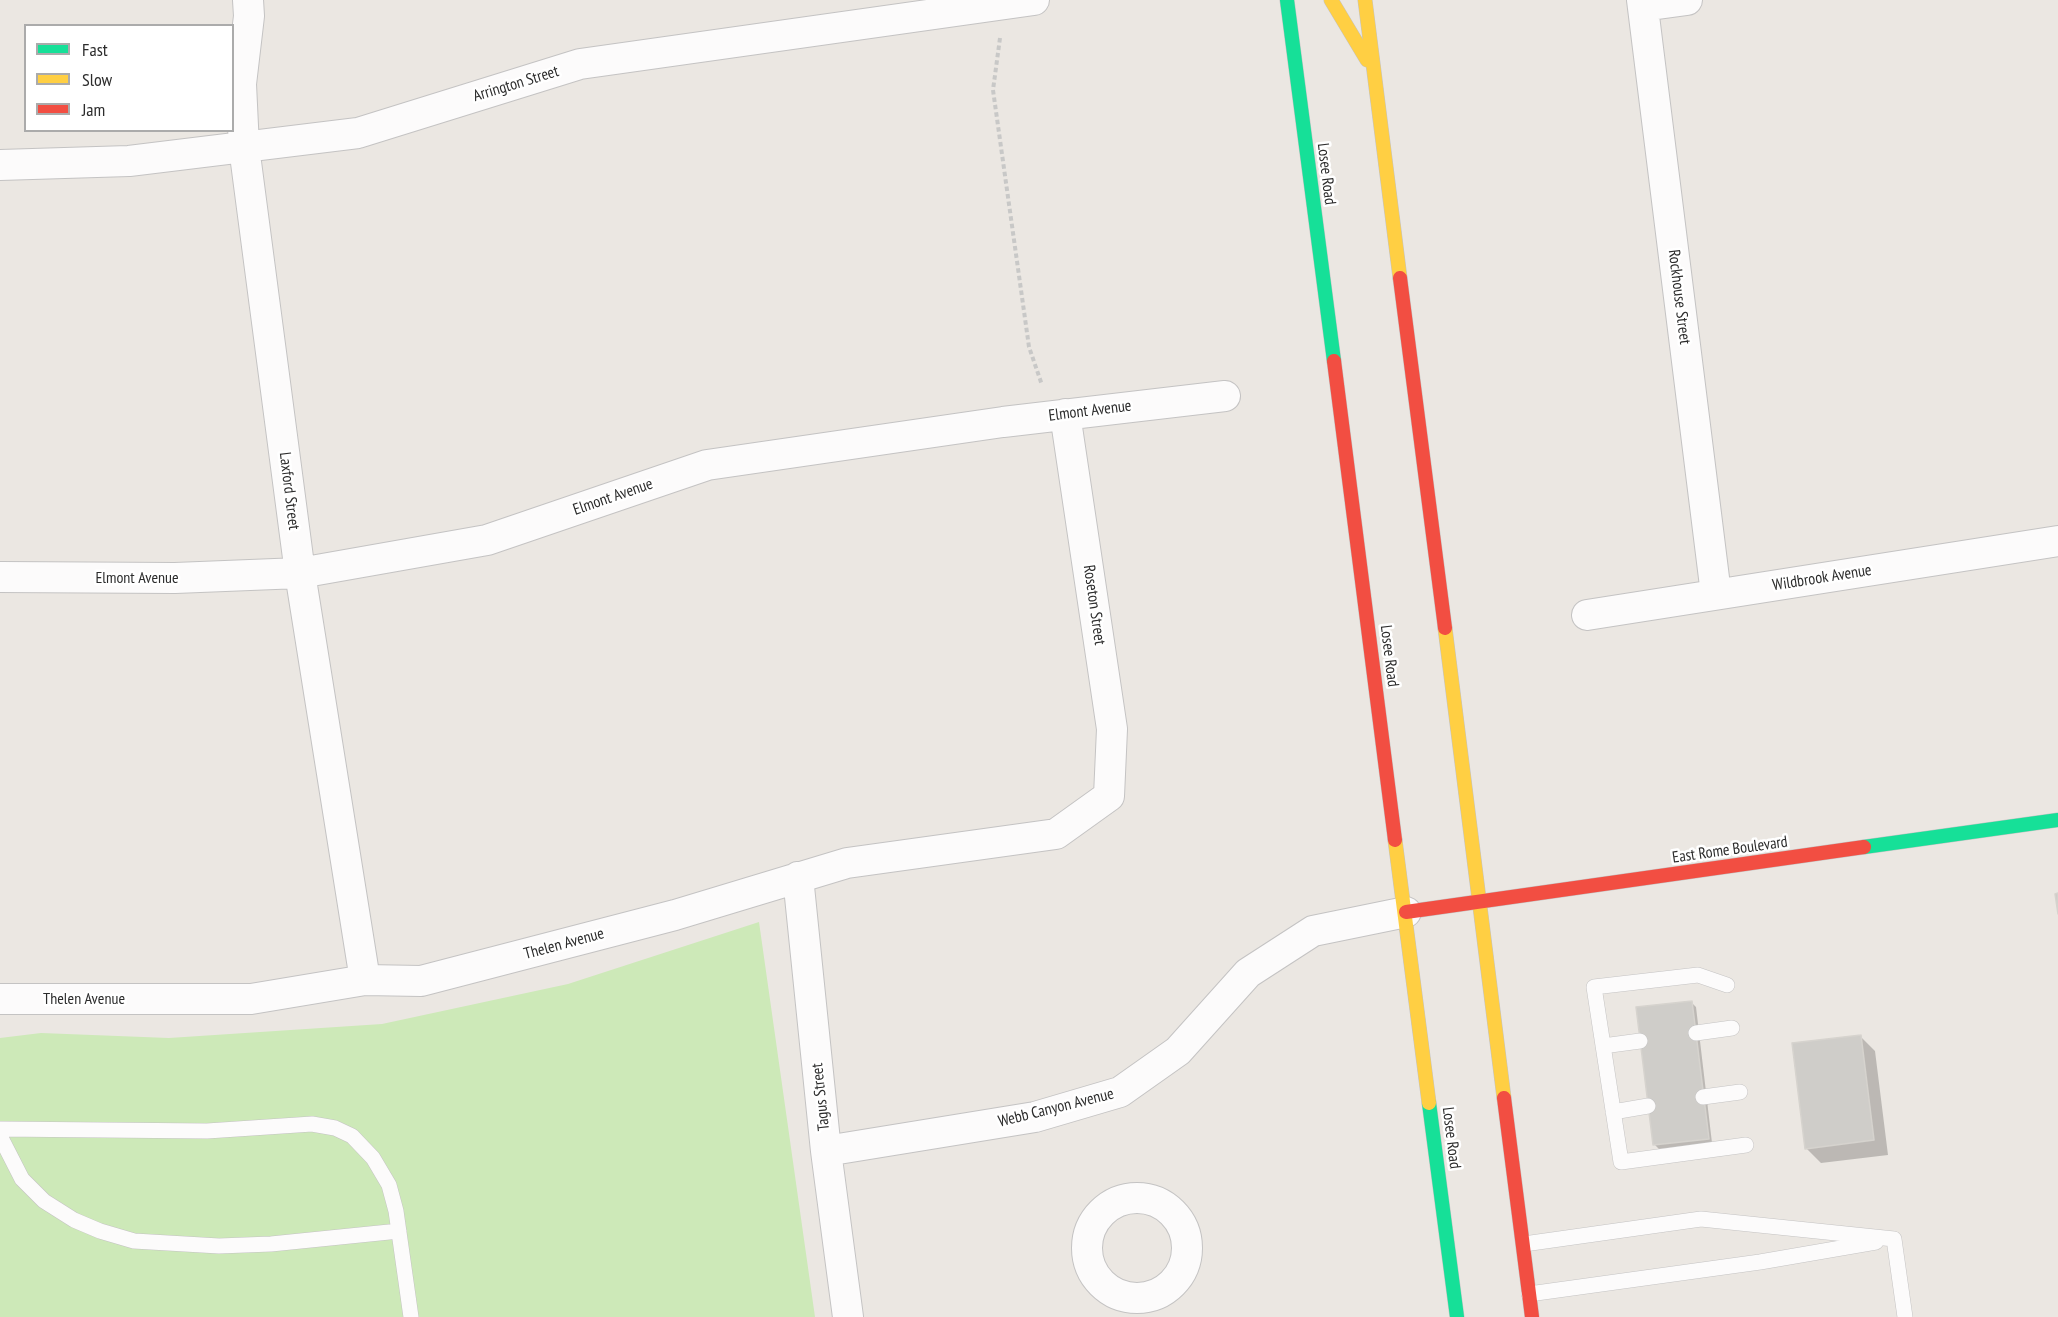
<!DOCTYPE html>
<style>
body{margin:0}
#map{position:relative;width:2058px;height:1317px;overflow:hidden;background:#ebe7e2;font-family:"PT Sans Narrow",sans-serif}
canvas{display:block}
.legend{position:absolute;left:24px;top:24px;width:210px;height:108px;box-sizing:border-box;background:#fff;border:2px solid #ababab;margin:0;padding:8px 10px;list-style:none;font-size:18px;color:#2c2c2c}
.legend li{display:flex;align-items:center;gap:12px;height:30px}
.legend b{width:30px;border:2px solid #ababab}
</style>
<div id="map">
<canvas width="2058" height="1317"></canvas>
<ul class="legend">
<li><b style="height:8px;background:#16e098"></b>Fast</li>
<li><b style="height:8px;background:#ffcf43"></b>Slow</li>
<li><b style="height:8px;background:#f24e42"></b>Jam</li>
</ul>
</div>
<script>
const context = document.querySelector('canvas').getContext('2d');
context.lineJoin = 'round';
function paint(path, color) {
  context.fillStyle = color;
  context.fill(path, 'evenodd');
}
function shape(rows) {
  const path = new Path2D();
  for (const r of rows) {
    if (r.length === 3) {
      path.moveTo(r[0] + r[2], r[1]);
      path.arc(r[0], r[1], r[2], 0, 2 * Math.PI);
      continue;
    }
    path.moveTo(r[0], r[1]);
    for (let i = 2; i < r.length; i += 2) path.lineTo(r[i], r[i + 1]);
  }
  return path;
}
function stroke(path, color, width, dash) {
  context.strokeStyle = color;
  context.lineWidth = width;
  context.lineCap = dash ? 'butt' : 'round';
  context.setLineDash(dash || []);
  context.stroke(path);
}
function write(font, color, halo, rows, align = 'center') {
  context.font = font + ' "PT Sans Narrow",sans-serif';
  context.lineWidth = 5;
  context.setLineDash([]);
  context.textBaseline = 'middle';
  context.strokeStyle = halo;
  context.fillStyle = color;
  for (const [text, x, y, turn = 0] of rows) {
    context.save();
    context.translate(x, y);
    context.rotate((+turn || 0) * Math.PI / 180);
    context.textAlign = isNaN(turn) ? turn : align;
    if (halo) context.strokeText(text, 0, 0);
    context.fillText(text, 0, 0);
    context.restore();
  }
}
const green = shape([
 [759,922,815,1317,0,1317,0,1038,41,1033,169,1038,382,1024,568,984]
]);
const shadow = shape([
 [1691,1002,1696,1007,1712,1143,1659,1149,1654,1144],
 [1860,1036,1875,1051,1888,1155,1821,1163,1806,1148]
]);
const building = shape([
 [2058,893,2058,914,2055,894,2058,893],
 [1692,1001,1709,1139,1653,1145,1636,1007,1692,1001],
 [1861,1035,1874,1140,1805,1149,1792,1043,1861,1035]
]);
const path = shape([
 [1000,38,993,90,1029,347,1042,385]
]);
const lane = shape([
 [1727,985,1698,975,1594,987,1621,1162,1746,1145],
 [1696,1033,1732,1028],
 [1603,1046,1640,1041],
 [1703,1097,1740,1092],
 [1613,1112,1648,1106],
 [0,1129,207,1131,312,1124,335,1128,352,1136,373,1158,389,1185,396,1211,411,1317],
 [0,1136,22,1179,44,1201,74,1220,100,1231,134,1241,219,1246,271,1244,399,1231],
 [1894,1239,1905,1317],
 [1524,1244,1701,1219,1894,1239],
 [1529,1294,1760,1262,1876,1242]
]);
const street = shape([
 [248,0,249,16,241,84,244,147,300,573,365,980],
 [1642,0,1716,594],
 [1643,6,1687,0],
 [0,165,129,161,358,133,580,64,1034,0],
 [0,577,175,578,300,573,487,540,707,465,1003,422,1225,396],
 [1587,615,2058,541],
 [798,877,826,1151,848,1317],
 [0,999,251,999,365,980,421,981,675,915,847,863,1056,834,1109,796,1112,729,1065,414],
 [826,1151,1035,1117,1120,1092,1178,1051,1248,973,1313,931,1406,912],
 [1137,1248,50]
]);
const fast = shape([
 [1287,0,1334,361],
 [1864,847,2058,820],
 [1429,1103,1457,1317]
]);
const slow = shape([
 [1331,0,1367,60],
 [1365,0,1400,278],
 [1445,628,1504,1098],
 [1395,840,1429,1103]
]);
const jam = shape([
 [1400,278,1445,628],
 [1334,361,1395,840],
 [1406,912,1864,847],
 [1504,1098,1532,1317]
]);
const streetNames = [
 ["Arrington Street",516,84,-17],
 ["Losee Road",1326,174,83],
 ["Rockhouse Street",1679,297,83],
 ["Elmont Avenue",1090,411,-7],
 ["Laxford Street",289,491,83],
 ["Elmont Avenue",613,497,-19],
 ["Elmont Avenue",137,578],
 ["Wildbrook Avenue",1822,578,-9],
 ["Roseton Street",1094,605,82],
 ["Losee Road",1389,656,83],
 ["East Rome Boulevard",1730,850,-8],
 ["Thelen Avenue",564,944,-15],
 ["Thelen Avenue",84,999],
 ["Tagus Street",821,1097,-96],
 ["Webb Canyon Avenue",1056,1108,-14],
 ["Losee Road",1451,1138,83]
];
paint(green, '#cde9b8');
paint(shadow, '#0003');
paint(building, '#cfcdc9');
stroke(building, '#d6d3ce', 1.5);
stroke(lane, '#c4c3c3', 16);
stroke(street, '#c4c3c3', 32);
stroke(fast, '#c4c3c3', 15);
stroke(slow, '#c4c3c3', 15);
stroke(jam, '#c4c3c3', 15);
stroke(path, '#c8c8c7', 4, [4.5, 3]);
stroke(lane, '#fcfbfb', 15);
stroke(street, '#fcfbfb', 30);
stroke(fast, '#16e098', 14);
stroke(slow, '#ffcf43', 14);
stroke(jam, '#f24e42', 14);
write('16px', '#2c2c2c', '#fff', streetNames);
</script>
